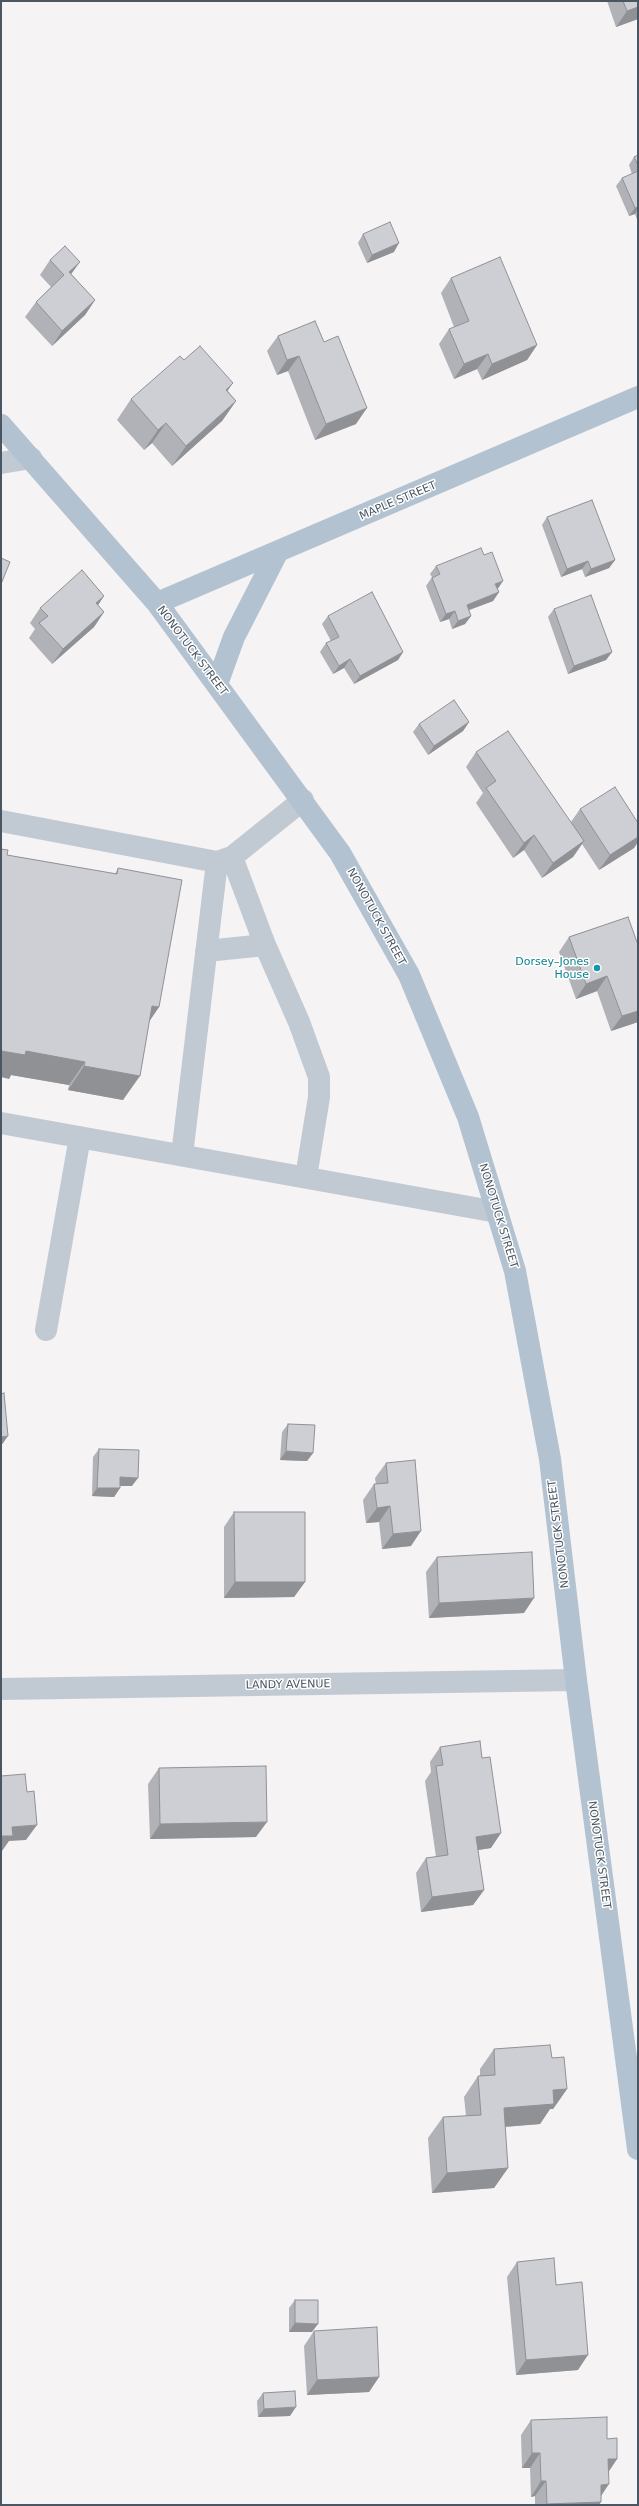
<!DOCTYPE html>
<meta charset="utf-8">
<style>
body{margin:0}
#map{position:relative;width:639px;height:2506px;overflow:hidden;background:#f5f3f3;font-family:"DejaVu Sans",sans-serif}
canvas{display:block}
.frame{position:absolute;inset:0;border:2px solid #4a5661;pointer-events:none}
</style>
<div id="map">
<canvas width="639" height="2506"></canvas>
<div class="frame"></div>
</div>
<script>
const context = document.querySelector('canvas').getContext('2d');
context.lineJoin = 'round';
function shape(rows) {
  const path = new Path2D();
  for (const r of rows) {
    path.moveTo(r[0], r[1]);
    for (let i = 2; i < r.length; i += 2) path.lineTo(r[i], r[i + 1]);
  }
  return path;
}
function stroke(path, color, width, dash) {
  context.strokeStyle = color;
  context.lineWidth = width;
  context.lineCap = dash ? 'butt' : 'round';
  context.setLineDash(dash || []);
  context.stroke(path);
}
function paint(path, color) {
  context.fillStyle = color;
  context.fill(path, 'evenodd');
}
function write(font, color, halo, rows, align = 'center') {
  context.font = font + ' "DejaVu Sans",sans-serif';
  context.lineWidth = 3;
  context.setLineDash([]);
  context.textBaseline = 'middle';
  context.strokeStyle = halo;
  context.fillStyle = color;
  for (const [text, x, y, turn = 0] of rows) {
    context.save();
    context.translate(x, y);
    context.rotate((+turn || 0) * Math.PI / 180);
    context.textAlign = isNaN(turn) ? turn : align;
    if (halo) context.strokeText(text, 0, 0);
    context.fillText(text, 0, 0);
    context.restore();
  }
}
const minor = shape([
 [1,463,31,458],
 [1,821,217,862,232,857,303,800],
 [232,857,265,945,299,1022,319,1077,319,1097,306,1177],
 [206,951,265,945],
 [1,1123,497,1212],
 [182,1155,217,862],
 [46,1330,80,1137],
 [1,1689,576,1680]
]);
const major = shape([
 [1,425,157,603,340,853,409,975,468,1117,515,1271,550,1459,576,1680,638,2149],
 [157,603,638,397],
 [217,684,234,637,277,553]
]);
const wall = shape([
 [607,1,638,1,638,19,616,27],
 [638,155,638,222,635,214,629,216,616,186,622,178,632,174,629,165,634,157],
 [363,234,394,252,367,263,358,243],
 [50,260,71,274,95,300,85,315,52,346,25,317,36,302,51,287,40,275],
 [451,278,537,345,527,360,482,380,477,369,454,379,439,344,449,329,454,327,441,293],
 [315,321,356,424,315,440,288,371,277,375,267,351,278,336],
 [184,360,228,391,236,401,222,421,172,466,152,443,144,450,117,420,131,399],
 [547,517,615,560,609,568,585,577,582,569,561,577,542,525],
 [436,566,497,589,499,592,493,601,469,610,471,616,465,624,452,629,449,619,440,622,426,586,432,577,430,574],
 [104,596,98,605,104,612,94,627,52,664,29,638,35,629,30,623,40,608],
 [554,609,612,652,606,660,568,674,548,617],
 [328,616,403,652,398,660,354,684,344,668,333,674,320,652,326,643,331,641,322,624],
 [469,722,463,731,428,755,413,732,419,724],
 [476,752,571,822,580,809,638,823,638,842,634,848,599,870,582,844,573,857,542,878,524,850,513,858,476,803,483,793,466,767],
 [7,855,115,874,118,868,159,1007,149,1022,123,1100,68,1090,69,1085,11,1075,9,1079],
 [628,917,638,1022,611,1031,597,991,576,999,559,952,569,937],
 [288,1424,313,1453,307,1461,280,1460,282,1432],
 [99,1449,132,1486,120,1486,120,1488,114,1497,92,1496,93,1457],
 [386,1463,411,1546,382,1549,379,1522,366,1523,363,1500,374,1484,376,1484,375,1478],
 [234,1512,305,1582,294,1597,224,1598,224,1527],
 [437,1557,524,1613,429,1618,426,1572],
 [440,1747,491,1848,478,1850,484,1890,473,1905,421,1912,416,1873,426,1858,436,1857,425,1781,431,1772,430,1762],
 [159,1768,256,1837,150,1839,148,1784],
 [494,2049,552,2058,567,2089,553,2109,550,2109,540,2124,505,2127,508,2168,494,2188,432,2193,428,2138,443,2117,466,2116,464,2097,478,2076,480,2076,480,2069],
 [517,2262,556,2285,578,2370,516,2375,507,2277],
 [295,2300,312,2332,289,2332,289,2308],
 [314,2331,379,2377,369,2392,307,2395,304,2346],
 [263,2393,290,2416,258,2417,257,2401],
 [531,2420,607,2439,617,2459,609,2471,601,2496,599,2505,535,2505,535,2496,531,2497,530,2468,522,2468,521,2435]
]);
const shadedWall = shape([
 [638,7,638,19,616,27,627,11],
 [638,207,638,209,635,214,629,216,635,208],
 [399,243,394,252,367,263,372,255],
 [80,262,69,277,69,272],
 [95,300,85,315,52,346,62,331],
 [537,345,527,360,482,380,492,364],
 [488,354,477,369,454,379,464,364],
 [299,356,288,371,277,375,287,360],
 [233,383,219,403,226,390],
 [236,401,222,421,172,466,186,446],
 [367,408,356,424,315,440,326,424],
 [166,423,152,443,144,450,158,430],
 [615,560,609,568,585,577,591,569],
 [588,561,582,569,561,577,567,569],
 [503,581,497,590,495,584],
 [499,592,493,601,461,613,467,605],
 [104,596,94,611,96,603],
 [455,611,449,619,440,622,446,614],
 [104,612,94,627,52,664,63,649],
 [471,616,465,624,452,629,458,621],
 [403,652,398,660,354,684,360,676],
 [612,652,606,660,568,674,574,666],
 [350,659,344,668,333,674,339,666],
 [469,722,463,731,428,755,434,746],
 [534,835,524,850,513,858,524,843],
 [638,837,638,842,634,848,599,870,610,855],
 [584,841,573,857,542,878,553,863],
 [607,976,597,991,576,999,586,984],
 [152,1006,159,1007,143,1030],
 [638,1011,638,1022,611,1031,622,1016],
 [1,1051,26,1051,85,1062,69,1085,11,1075,9,1079,1,1077],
 [84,1066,140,1076,123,1100,68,1090],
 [8,1436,1,1446,1,1437],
 [286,1451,313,1453,307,1461,280,1460],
 [120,1477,138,1478,132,1486,114,1486],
 [97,1488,120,1488,114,1497,92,1496],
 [390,1506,379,1522,366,1523,377,1508],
 [421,1531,411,1546,382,1549,393,1534],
 [235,1582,305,1582,294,1597,224,1598],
 [534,1598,524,1613,429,1618,439,1603],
 [267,1822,256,1837,150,1839,160,1824],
 [37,1825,26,1840,9,1841,2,1851,1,1851,1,1836,12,1827],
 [501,1833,491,1848,465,1852,476,1837],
 [484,1890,473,1905,421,1912,432,1897],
 [567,2089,553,2109,550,2109,540,2124,489,2128,504,2108,553,2090],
 [508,2168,494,2188,432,2193,447,2173],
 [295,2323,318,2324,312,2332,289,2332],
 [588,2355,578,2370,516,2375,526,2360],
 [379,2377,369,2392,307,2395,317,2380],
 [296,2407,290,2416,258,2417,264,2409],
 [532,2453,540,2453,530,2468,522,2468],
 [608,2459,617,2459,607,2474],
 [541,2481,546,2481,535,2496,531,2497],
 [609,2484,599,2499,601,2485],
 [601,2502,599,2505,546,2505,547,2504]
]);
const building = shape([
 [623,1,638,1,638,7,627,11,623,1],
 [638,155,638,165,634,157,638,155],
 [638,171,638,207,635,208,622,178,638,171],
 [390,222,399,243,372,255,363,234,390,222],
 [65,246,80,262,69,272,95,300,62,331,36,302,64,275,50,260,65,246],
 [500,257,537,345,492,364,488,354,464,364,449,329,469,321,451,278,500,257],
 [315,321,324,342,338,336,367,408,326,424,299,356,287,360,278,336,315,321],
 [200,346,233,383,226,390,236,401,186,446,166,423,158,430,131,399,180,356,184,360,200,346],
 [592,500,615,560,591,569,588,561,567,569,547,517,592,500],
 [481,548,484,555,492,552,503,581,495,584,499,592,467,605,471,616,458,621,455,611,446,614,432,578,440,574,436,566,481,548],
 [1,558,10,562,1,584,1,558],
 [82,570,104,596,96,603,104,612,63,649,39,623,48,616,40,608,82,570],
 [372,592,403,652,360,676,350,659,339,666,326,643,339,637,328,616,372,592],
 [591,595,612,652,574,666,554,609,591,595],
 [454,700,469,722,434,746,419,724,454,700],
 [508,731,584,841,553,863,534,835,524,843,486,788,496,781,476,752,508,731],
 [615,787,638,823,638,837,610,855,580,809,615,787],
 [1,849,8,850,7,855,117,874,118,868,182,880,159,1007,152,1006,140,1076,84,1066,85,1062,26,1051,25,1055,1,1051,1,849],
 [628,917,638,945,638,1011,622,1016,607,976,586,984,569,937,628,917],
 [4,1393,8,1436,1,1437,1,1394,4,1393],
 [288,1424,315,1425,313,1453,286,1451,288,1424],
 [99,1449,139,1450,138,1478,120,1477,120,1488,97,1488,99,1449],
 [415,1460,421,1531,393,1534,390,1506,377,1508,374,1484,388,1483,386,1463,415,1460],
 [234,1512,305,1512,305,1582,235,1582,234,1512],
 [532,1552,534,1598,439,1603,437,1557,532,1552],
 [480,1741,482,1758,490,1757,501,1833,476,1837,484,1890,432,1897,426,1858,448,1855,436,1766,443,1765,440,1747,480,1741],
 [266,1766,267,1822,160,1824,159,1768,266,1766],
 [25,1774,27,1792,34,1791,37,1825,12,1827,13,1836,1,1836,1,1776,25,1774],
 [550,2045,552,2058,564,2057,567,2089,553,2090,554,2104,504,2108,508,2168,447,2173,443,2117,481,2115,478,2076,495,2075,494,2049,550,2045],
 [554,2258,556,2285,582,2282,588,2355,526,2360,517,2262,554,2258],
 [295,2300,318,2300,318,2324,295,2323,295,2300],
 [377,2327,379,2377,317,2380,314,2331,377,2327],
 [295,2391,296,2407,264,2409,263,2393,295,2391],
 [607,2417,607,2439,617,2438,617,2459,608,2459,609,2484,601,2485,601,2502,547,2504,546,2481,541,2481,540,2453,532,2453,531,2420,607,2417]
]);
const markers = [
 [597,968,4,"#0f9aa8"]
];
const streetNames = [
 ["MAPLE STREET",398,501,-23],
 ["NONOTUCK STREET",192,651,53],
 ["NONOTUCK STREET",376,917,61],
 ["NONOTUCK STREET",498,1216,73],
 ["NONOTUCK STREET",559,1534,-97],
 ["LANDY AVENUE",288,1685,-1],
 ["NONOTUCK STREET",599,1855,82]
];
const cultureNames = [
 ["Dorsey–Jones",589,962],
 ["House",589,975]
];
stroke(minor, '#c1cad2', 22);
stroke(major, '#b3c2d1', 22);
paint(wall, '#b0b2b7');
paint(shadedWall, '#909195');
paint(building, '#cdcfd5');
stroke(building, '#909195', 1);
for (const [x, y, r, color] of markers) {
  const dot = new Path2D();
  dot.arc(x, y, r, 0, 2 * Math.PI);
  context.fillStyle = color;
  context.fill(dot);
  stroke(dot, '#fff', 1.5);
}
write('11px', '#4a5661', '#fff', streetNames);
write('11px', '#0d838f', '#fff', cultureNames, 'right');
</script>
